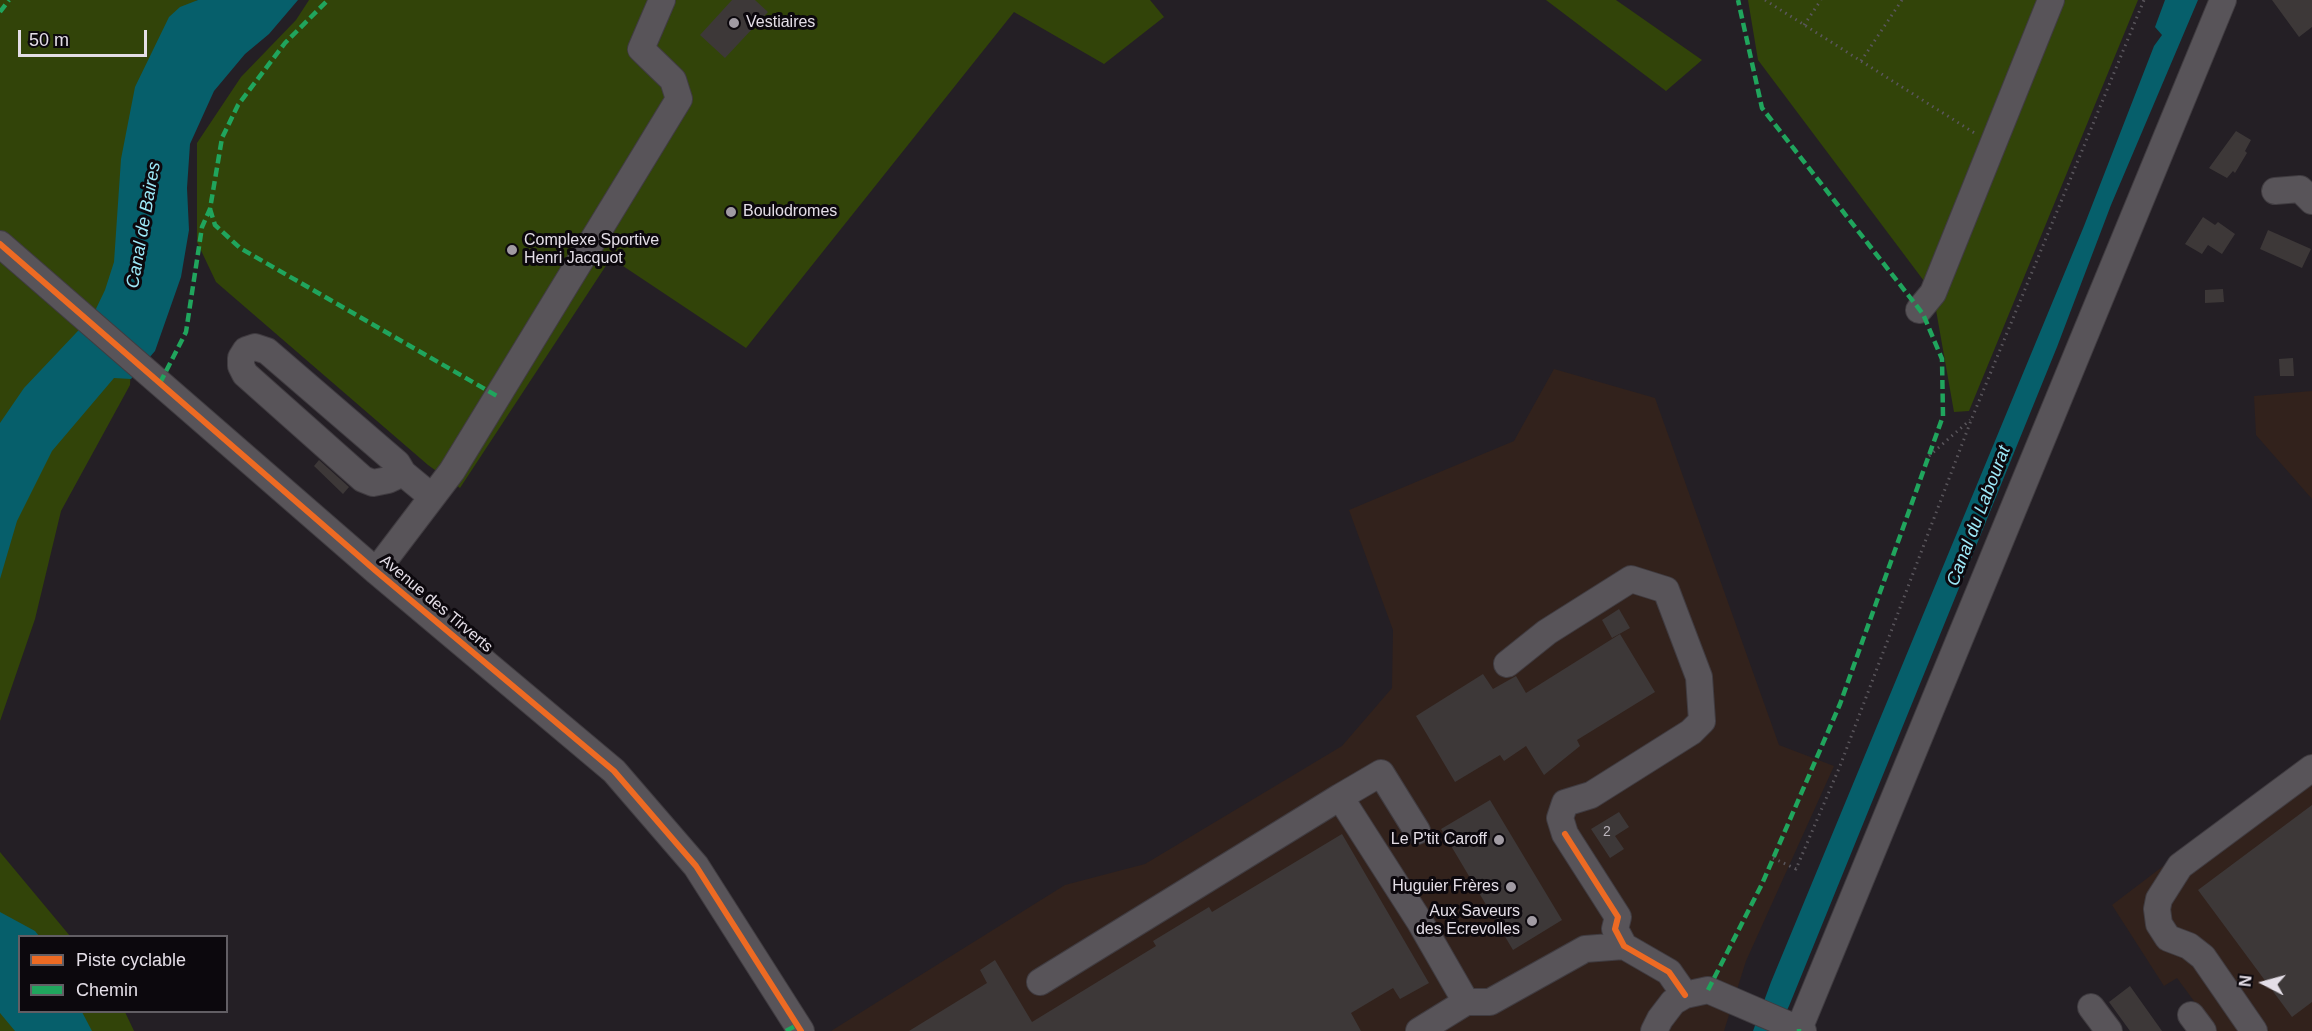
<!DOCTYPE html>
<meta charset="utf-8">
<style>
body{margin:0}
#map{position:relative;width:2312px;height:1031px;overflow:hidden;background:#241f25;font-family:Helvetica,sans-serif}
canvas{display:block}
.legend{position:absolute;left:18px;top:935px;width:210px;height:78px;box-sizing:border-box;background:#0c080d;border:2px solid #625e64;margin:0;padding:8px 10px;list-style:none;font-size:18px;color:#e4dee7}
.legend li{display:flex;align-items:center;gap:12px;height:30px}
.legend b{width:30px;border:2px solid #625e64}
.north{position:absolute;left:2234px;top:953px;width:60px;height:60px;-webkit-text-stroke:4px #0c080d;paint-order:stroke;rotate:276deg;font-size:16px;font-weight:700;line-height:24px;text-align:center;color:#e4dee7}
.north::after{content:'';display:block;margin:auto;width:21px;height:27px;background:#e4dee7;clip-path:polygon(50% 0,100% 100%,50% 72%,0 100%)}
.scale{position:absolute;left:18px;top:30px;width:129px;height:27px;box-sizing:border-box;border:3px solid #e4dee7;border-top:0;padding-left:8px;font-size:18px;line-height:21px;white-space:nowrap;color:#e4dee7;-webkit-text-stroke:4px #0c080d;paint-order:stroke}
</style>
<div id="map">
<canvas width="2312" height="1031"></canvas>
<ul class="legend">
<li><b style="height:8px;background:#ed6a23"></b>Piste cyclable</li>
<li><b style="height:8px;background:#20a55d"></b>Chemin</li>
</ul>
<div class="north">N</div>
<div class="scale">50 m</div>
</div>
<script>
const context = document.querySelector('canvas').getContext('2d');
context.lineJoin = 'round';
function paint(path, color) {
  context.fillStyle = color;
  context.fill(path, 'evenodd');
}
function shape(rows) {
  const path = new Path2D();
  for (const r of rows) {
    path.moveTo(r[0], r[1]);
    for (let i = 2; i < r.length; i += 2) path.lineTo(r[i], r[i + 1]);
  }
  return path;
}
function stroke(path, color, width, dash) {
  context.strokeStyle = color;
  context.lineWidth = width;
  context.lineCap = dash ? 'butt' : 'round';
  context.setLineDash(dash || []);
  context.stroke(path);
}
function write(font, color, halo, rows, align = 'center') {
  context.font = font + ' Helvetica,sans-serif';
  context.lineWidth = 6;
  context.setLineDash([]);
  context.textBaseline = 'middle';
  context.strokeStyle = halo;
  context.fillStyle = color;
  for (const [text, x, y, turn = 0] of rows) {
    context.save();
    context.translate(x, y);
    context.rotate((+turn || 0) * Math.PI / 180);
    context.textAlign = isNaN(turn) ? turn : align;
    if (halo) context.strokeText(text, 0, 0);
    context.fillText(text, 0, 0);
    context.restore();
  }
}
const industrial = shape([
 [1554,369,1655,398,1779,745,1834,766,1746,961,1724,1031,831,1031,1065,885,1145,864,1342,746,1392,688,1393,630,1349,510,1514,441],
 [2312,391,2312,499,2256,435,2254,396],
 [2312,753,2312,1031,2216,1031,2177,978,2164,986,2112,905]
]);
const green = shape([
 [0,0,197,0,148,69,130,385,61,511,35,619,0,721],
 [309,0,1150,0,1164,17,1104,64,1014,12,746,348,611,258,460,488,428,465,216,282,197,242,197,143,241,77,296,20],
 [1546,0,1616,0,1702,60,1666,91],
 [1748,0,2138,0,1969,411,1954,412,1933,293,1758,60],
 [0,852,70,936,20,936,20,1012,125,1012,134,1031,0,1031]
]);
const water = shape([
 [198,0,298,0,269,34,245,54,214,91,190,144,187,188,189,230,181,277,155,351,131,379,114,378,52,451,17,521,0,579,0,423,24,388,93,315,105,290,114,262,121,159,135,87,169,17,180,7],
 [2165,0,2198,0,2111,205,2057,347,1789,1006,1777,1031,1753,1031,1771,982,2084,226,2154,46,2162,35,2155,27],
 [0,912,35,931,39,936,20,936,20,1012,82,1012,92,1031,15,1031,0,1013]
]);
const building = shape([
 [732,0,755,0,768,12,725,58,700,35],
 [2272,0,2312,0,2312,27,2299,37],
 [2236,131,2251,140,2245,151,2247,153,2235,173,2233,171,2227,178,2209,168],
 [2203,217,2215,225,2218,222,2235,234,2222,254,2208,245,2202,254,2185,244],
 [2268,230,2311,249,2302,268,2260,249],
 [2223,289,2224,302,2205,303,2205,290],
 [2293,358,2294,376,2280,376,2279,359],
 [319,460,349,487,343,494,314,466],
 [1619,609,1630,628,1612,638,1602,620],
 [1620,634,1655,692,1577,740,1580,746,1544,775,1526,746,1504,761,1500,755,1455,782,1416,716,1483,674,1493,689,1516,676,1526,693],
 [1490,800,1562,920,1513,950,1441,829],
 [2312,805,2312,1002,2292,1017,2198,890],
 [1619,812,1629,827,1615,836,1624,849,1610,858,1591,829],
 [1342,834,1429,983,1400,999,1393,988,1351,1013,1361,1031,909,1031,987,983,980,970,995,960,1032,1022,1156,946,1153,941,1209,907,1212,912],
 [2130,986,2162,1031,2130,1031,2109,1002]
]);
const path = shape([
 [1765,0,1976,134],
 [1804,25,1821,0],
 [1861,61,1902,0],
 [1929,456,1970,420],
 [1773,858,1796,869,1840,766,1972,418,2144,0]
]);
const minor = shape([
 [2275,191,2300,189,2312,201],
 [0,244,376,571,614,771,696,866,801,1031],
 [1919,310,1933,293,2051,0],
 [403,473,388,480,373,483,363,479,245,374,241,366,241,358,246,350,255,347,267,351,397,463,403,473,432,497],
 [376,571,452,471,679,99,673,80,641,49,662,0],
 [1507,664,1547,632,1631,579,1666,590,1699,677,1702,721,1691,732,1591,795,1565,803,1560,818,1565,834,1618,917,1615,929,1624,946,1669,972,1685,995],
 [1340,797,1381,773,1417,831],
 [1040,982,1340,797,1420,922,1466,1002],
 [2091,1007,2109,1031],
 [2191,1015,2203,1031],
 [1799,1029,2223,0],
 [1419,1031,1466,1002,1490,1002,1585,949,1624,946],
 [1654,1031,1660,1019,1673,1002,1685,995,1708,990,1803,1031],
 [2254,1031,2203,957,2189,946,2168,938,2159,924,2157,909,2159,899,2180,866,2312,768]
]);
const quiet = shape([
 [0,12,9,0],
 [210,209,215,225,240,248,497,396],
 [160,383,186,332,202,227,210,209,222,138,238,105,285,43,328,0],
 [1708,990,1762,884,1840,704,1943,416,1942,359,1923,314,1762,108,1738,0],
 [786,1031,797,1025],
 [1799,1031,1799,1029]
]);
const cycleway = shape([
 [0,244,376,571,614,771,696,866,801,1031],
 [1565,834,1618,917,1615,929,1624,946,1669,972,1685,995]
]);
const markers = [
 [734,23,6,"#a19ba3"],
 [731,212,6,"#a19ba3"],
 [512,250,6,"#a19ba3"],
 [1499,840,6,"#a19ba3"],
 [1511,887,6,"#a19ba3"],
 [1532,921,6,"#a19ba3"]
];
const numberNames = [
 ["2",1607,832]
];
const poiNames = [
 ["Vestiaires",746,23],
 ["Boulodromes",743,212],
 ["Complexe Sportive",524,241],
 ["Henri Jacquot",524,259],
 ["Le P'tit Caroff",1487,840,"right"],
 ["Huguier Frères",1499,887,"right"],
 ["Aux Saveurs",1520,912,"right"],
 ["des Ecrevolles",1520,930,"right"]
];
const streetNames = [
 ["Avenue des Tirverts",436,604,40]
];
const waterNames = [
 ["Canal de Baires",144,225,-80],
 ["Canal du Labourat",1979,516,-69]
];
paint(industrial, '#32221c');
paint(green, '#324409');
paint(water, '#065f6b');
paint(building, '#3d3838');
stroke(minor, '#403c41', 28);
stroke(path, '#5a565c', 3, [1.5, 4.5]);
stroke(minor, '#585459', 26);
stroke(quiet, '#20a55d', 4.5, [9, 4.5]);
stroke(cycleway, '#ed6a23', 6);
for (const [x, y, r, color] of markers) {
  const dot = new Path2D();
  dot.arc(x, y, r, 0, 2 * Math.PI);
  context.fillStyle = color;
  context.fill(dot);
  stroke(dot, '#0c080d', 2);
}
write('14px', '#bab4bb', null, numberNames);
write('16px', '#e4dee7', '#0c080d', poiNames, 'left');
write('16px', '#e4dee7', '#0c080d', streetNames);
write('italic 18px', '#9de9f8', '#0c080d', waterNames);
</script>
